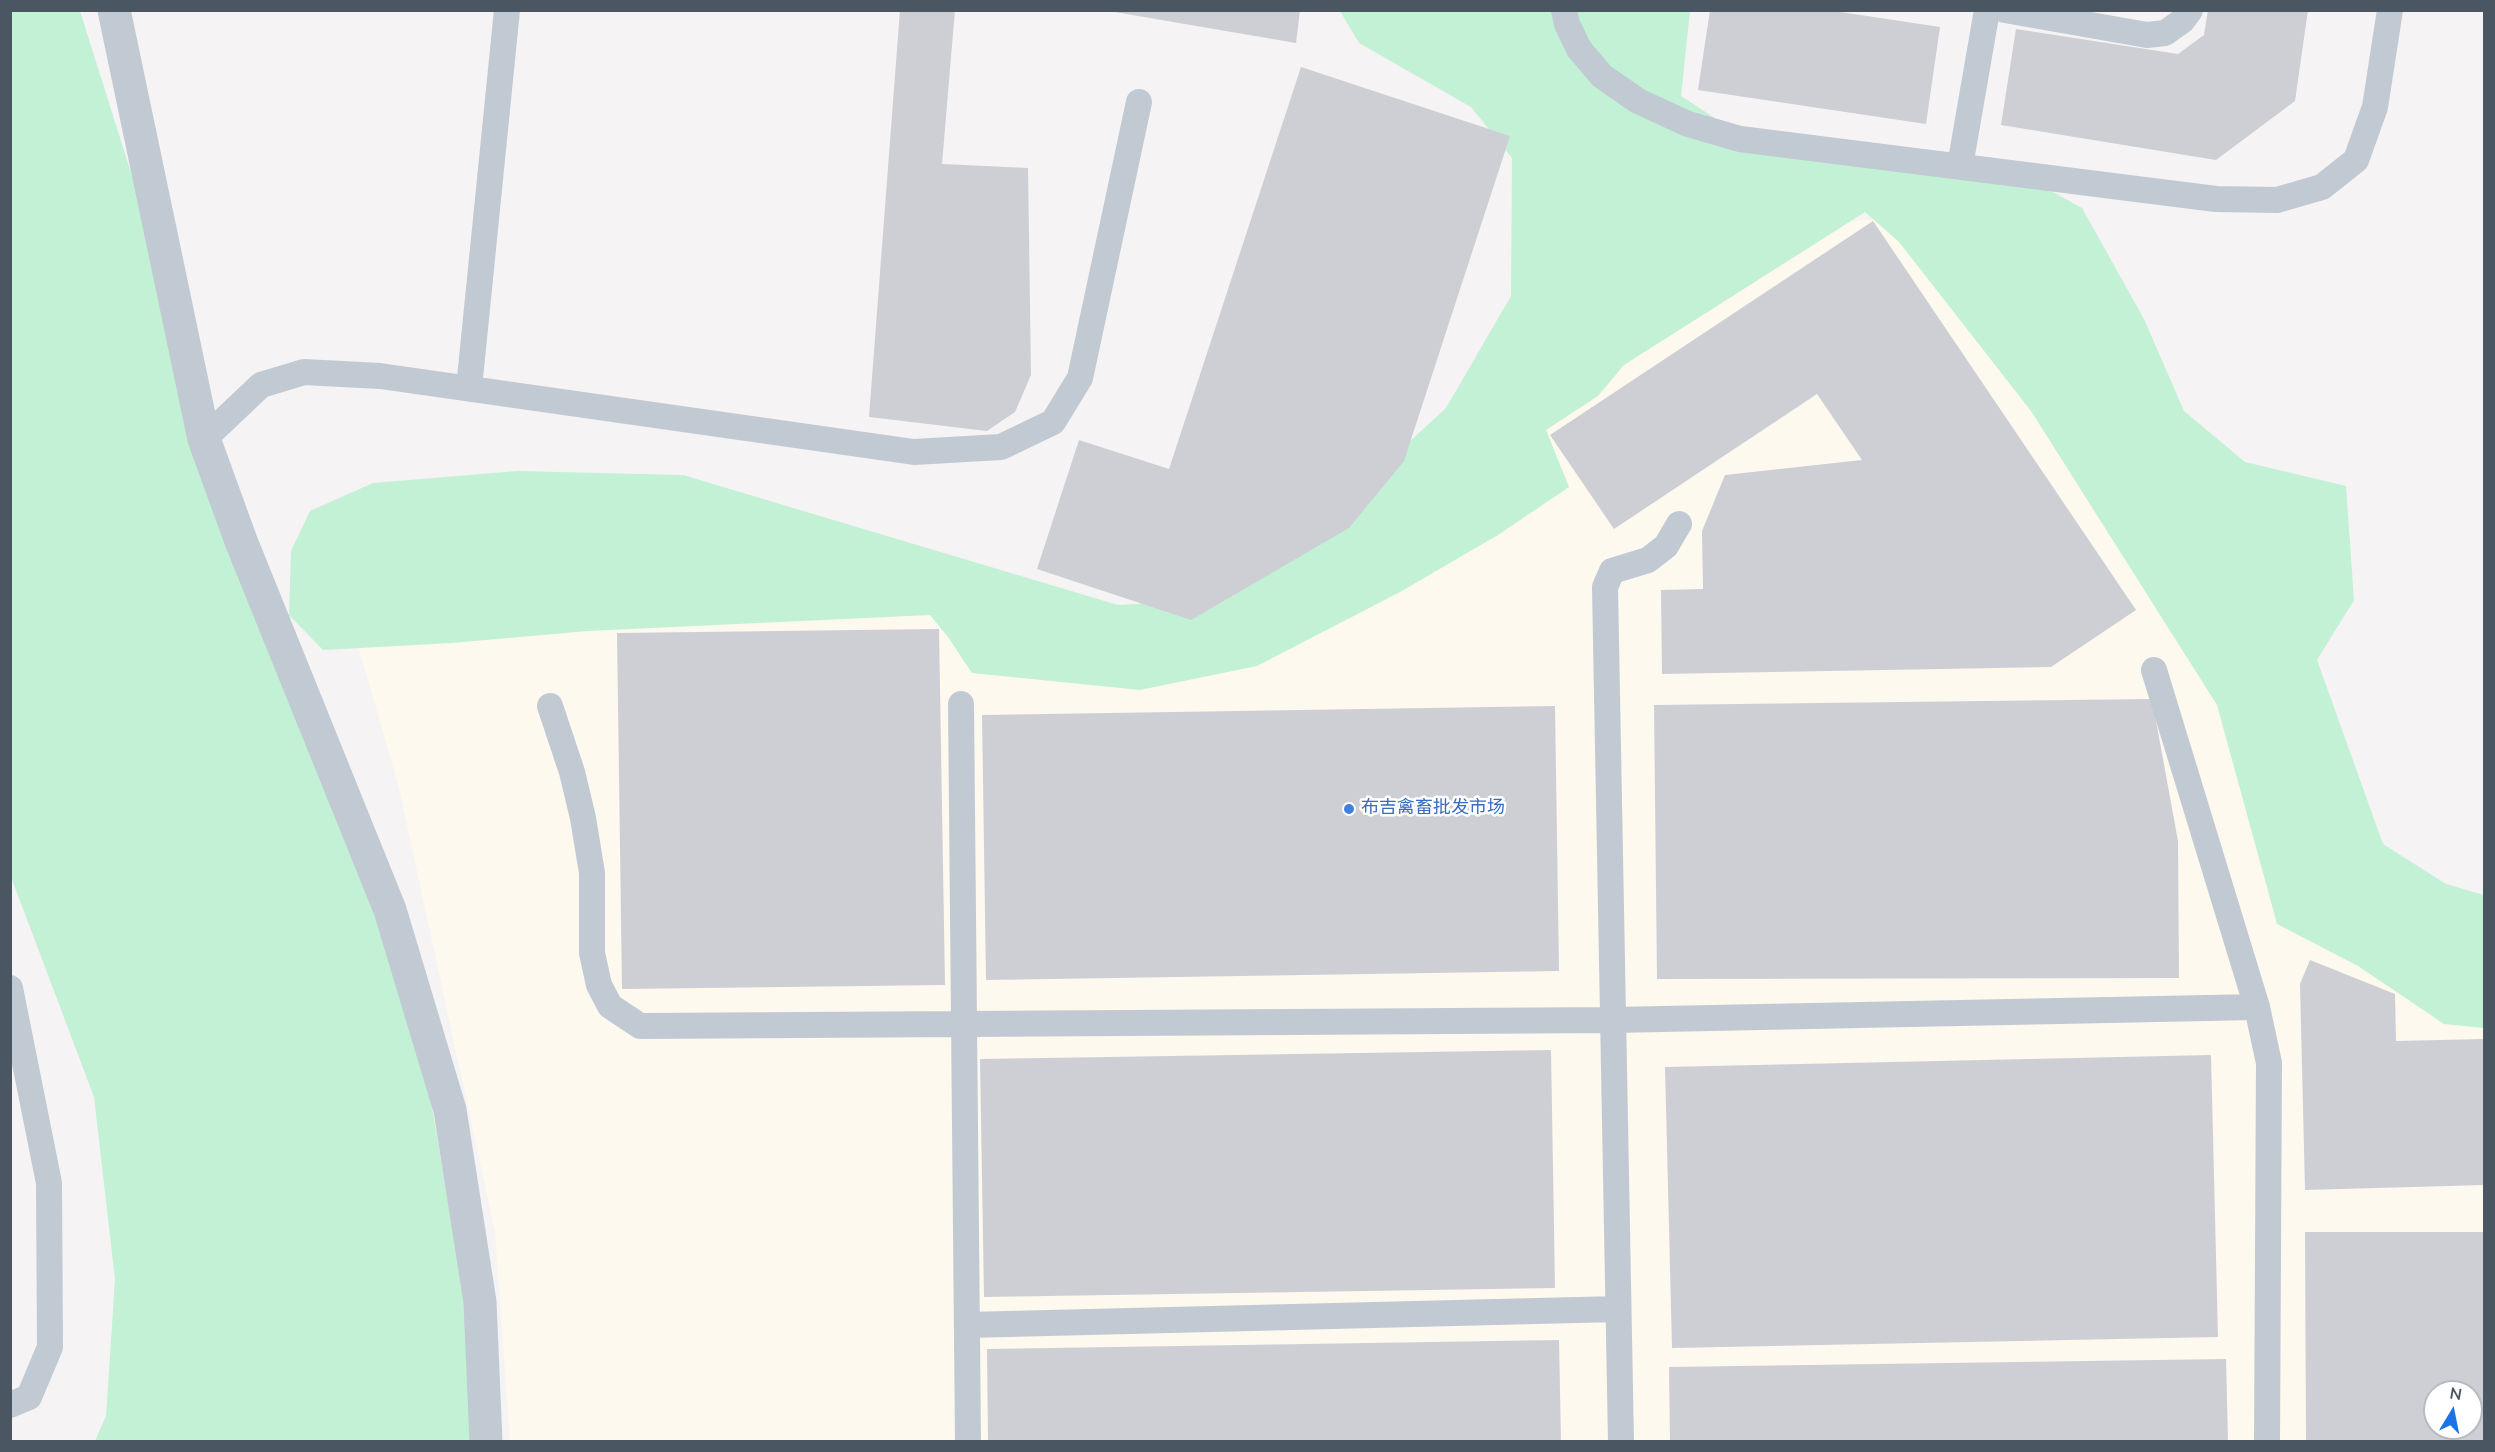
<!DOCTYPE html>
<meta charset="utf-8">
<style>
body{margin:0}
#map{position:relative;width:2495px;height:1452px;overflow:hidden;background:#f5f3f3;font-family:"Nunito Sans",sans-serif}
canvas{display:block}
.frame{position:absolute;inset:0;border:12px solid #4a5661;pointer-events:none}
.north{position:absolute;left:2423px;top:1380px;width:60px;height:60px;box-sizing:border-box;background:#fff;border:2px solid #b7bbc0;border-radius:50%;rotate:10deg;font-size:16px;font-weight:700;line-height:24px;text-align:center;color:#4a5661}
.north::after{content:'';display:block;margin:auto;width:21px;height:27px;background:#1a73e8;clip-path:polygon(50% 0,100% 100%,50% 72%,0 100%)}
</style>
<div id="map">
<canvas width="2495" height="1452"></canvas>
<div class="frame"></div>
<div class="north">N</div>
</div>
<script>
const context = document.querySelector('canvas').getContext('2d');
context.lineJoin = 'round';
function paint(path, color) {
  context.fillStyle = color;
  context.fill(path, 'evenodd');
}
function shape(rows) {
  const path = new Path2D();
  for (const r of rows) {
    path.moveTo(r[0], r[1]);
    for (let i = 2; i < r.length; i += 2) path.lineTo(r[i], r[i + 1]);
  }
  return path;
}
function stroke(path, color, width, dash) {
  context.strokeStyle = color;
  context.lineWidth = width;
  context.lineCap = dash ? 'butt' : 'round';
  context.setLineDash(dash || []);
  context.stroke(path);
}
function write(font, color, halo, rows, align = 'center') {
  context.font = font + ' "Nunito Sans","Noto Sans SC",sans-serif';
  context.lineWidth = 5;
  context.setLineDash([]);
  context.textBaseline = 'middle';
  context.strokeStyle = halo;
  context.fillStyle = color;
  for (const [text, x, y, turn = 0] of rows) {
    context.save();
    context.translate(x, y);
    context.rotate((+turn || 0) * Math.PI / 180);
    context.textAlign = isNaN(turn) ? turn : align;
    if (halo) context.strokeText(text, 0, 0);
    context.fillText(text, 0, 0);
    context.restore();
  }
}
const commercial = shape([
 [1935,216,2298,835,2484,934,2484,1441,510,1441,495,1232,398,784,346,604,749,584,1179,631,1675,231],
 [2435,1392,2471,1392,2471,1428,2435,1428]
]);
const green = shape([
 [11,11,80,11,332,810,391,955,432,1107,489,1441,95,1441,106,1416,115,1279,94,1097,11,877],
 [1340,11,1690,11,1681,96,1724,124,2002,164,2082,208,2144,319,2184,411,2245,462,2346,486,2354,600,2317,660,2383,844,2446,884,2484,895,2484,1028,2444,1024,2358,966,2277,924,2217,705,2031,411,1899,242,1865,212,1624,365,1598,396,1546,430,1569,487,1498,535,1400,592,1257,666,1140,690,972,673,948,637,930,615,588,631,452,643,323,650,289,615,291,551,310,511,373,483,517,471,683,475,1118,605,1208,600,1331,514,1446,408,1511,296,1512,158,1471,107,1359,43]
]);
const building = shape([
 [900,10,955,10,942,164,1028,168,1031,375,1015,412,987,431,869,417],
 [1103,10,1300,10,1296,43],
 [1710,10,1827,10,1940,27,1926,124,1698,90],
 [2208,10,2308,10,2295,101,2216,160,2001,125,2016,29,2178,54,2204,35],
 [1301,67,1510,136,1404,461,1349,528,1191,620,1037,569,1079,440,1169,469],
 [1873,221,2136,610,2051,667,1662,674,1661,590,1703,589,1702,531,1725,475,1862,460,1817,394,1614,529,1550,435],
 [939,629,945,985,622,989,617,633],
 [2152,699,2178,841,2179,978,1657,979,1654,705],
 [1555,706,1559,971,986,980,982,715],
 [2310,960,2395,994,2396,1041,2484,1039,2484,1185,2305,1190,2300,984],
 [1551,1050,1555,1288,984,1297,980,1059],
 [2211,1055,2218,1337,1672,1348,1665,1067],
 [2305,1232,2484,1232,2484,1442,2306,1442],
 [2435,1392,2471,1392,2471,1428,2435,1428],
 [1559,1340,1561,1442,988,1442,987,1349],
 [2226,1359,2228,1442,1670,1442,1669,1367]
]);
const lane = shape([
 [1564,10,1567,24,1579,49,1602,76,1638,101,1688,124,1740,139,2216,199,2277,200,2322,187,2356,160,2375,107,2390,10],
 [2005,10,2147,35,2165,33,2182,21,2190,10],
 [1960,166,1987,10],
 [469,388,507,10],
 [204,439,261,385,304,372,380,376,914,452,1001,447,1053,422,1080,378,1139,102],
 [2154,670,2257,1007,2269,1063,2267,1442],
 [961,704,968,1442],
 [550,706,572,772,583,818,592,873,592,953,599,985,610,1006,640,1026,1613,1020,2257,1007],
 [10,988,49,1183,50,1347,29,1397,10,1405],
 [967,1325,1618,1309],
 [1621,1442,1605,587,1612,571,1648,560,1666,546,1679,524]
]);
const street = shape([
 [114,10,204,439,241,541,390,910,450,1110,480,1302,486,1442]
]);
const markers = [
 [1349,809,6,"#3f7fe0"]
];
const shopNames = [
 ["布吉禽畜批发市场",1361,809]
];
paint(commercial, '#fdf9ef');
paint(green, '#c3f1d5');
paint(building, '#cdcfd5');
stroke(lane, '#c1cad2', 26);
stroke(street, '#c1cad2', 33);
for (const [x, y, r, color] of markers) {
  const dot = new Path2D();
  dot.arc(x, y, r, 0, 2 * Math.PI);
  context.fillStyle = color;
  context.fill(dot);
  stroke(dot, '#fff', 2);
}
write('18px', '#366cbe', '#fff', shopNames, 'left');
</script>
